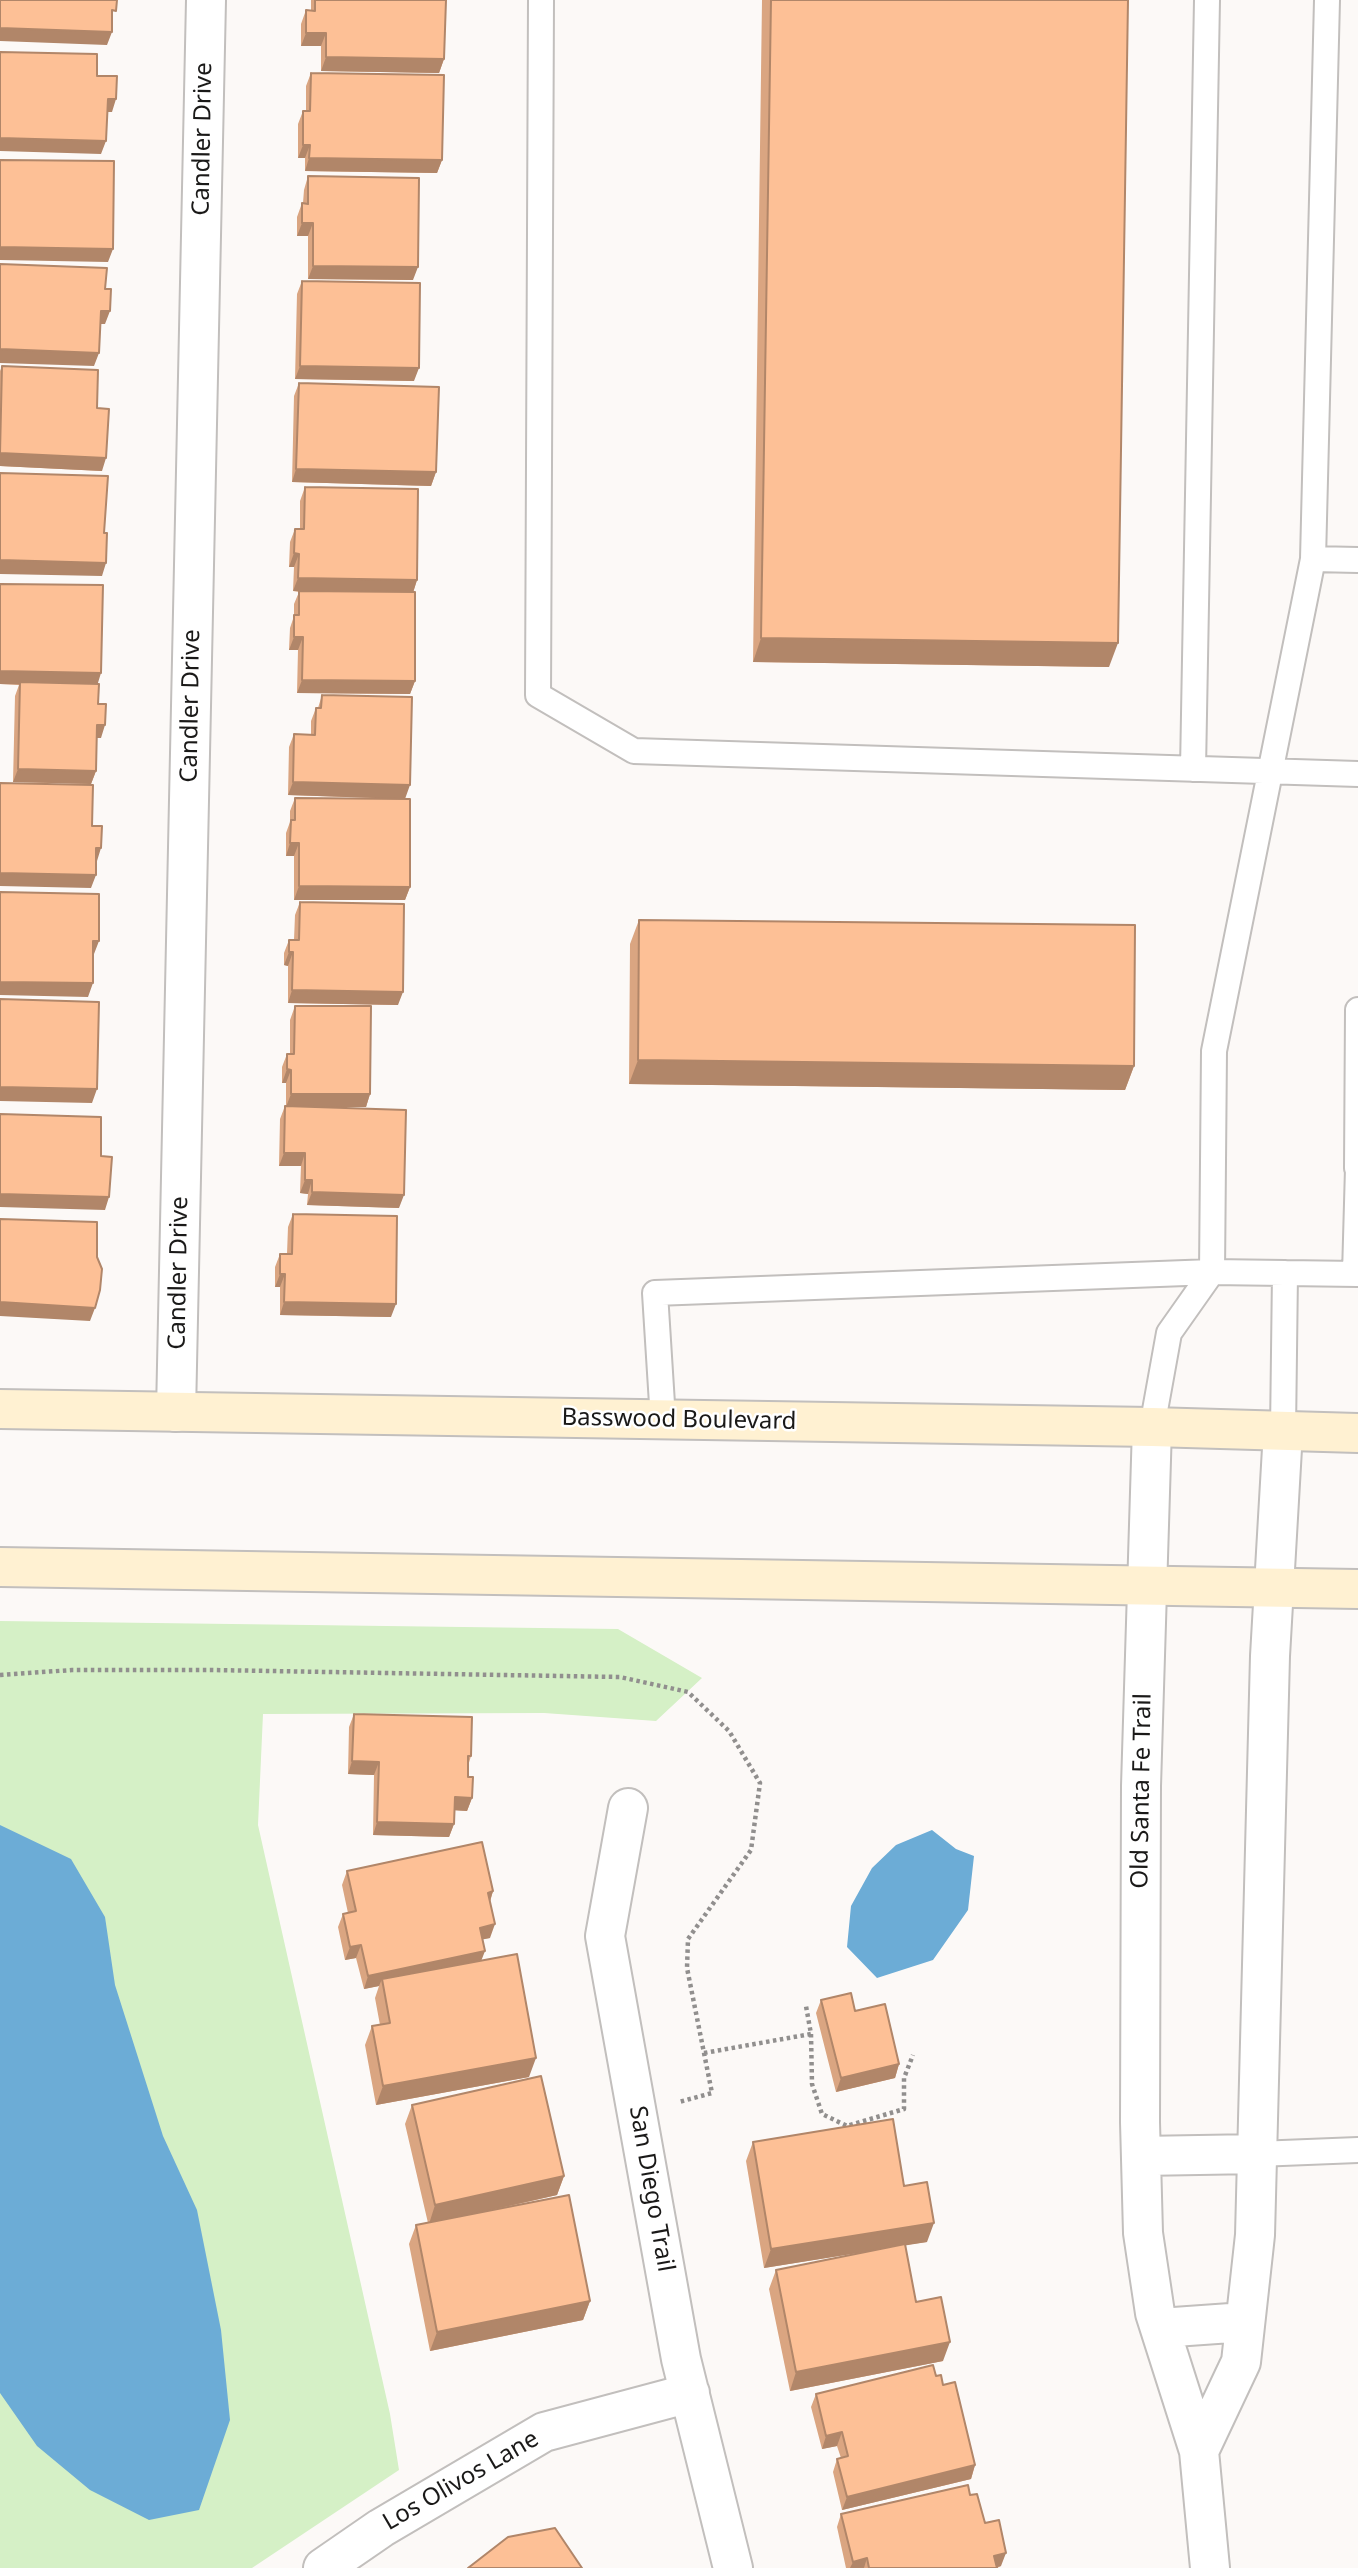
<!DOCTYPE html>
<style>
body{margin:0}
canvas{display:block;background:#fcf9f7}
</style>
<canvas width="1358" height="2568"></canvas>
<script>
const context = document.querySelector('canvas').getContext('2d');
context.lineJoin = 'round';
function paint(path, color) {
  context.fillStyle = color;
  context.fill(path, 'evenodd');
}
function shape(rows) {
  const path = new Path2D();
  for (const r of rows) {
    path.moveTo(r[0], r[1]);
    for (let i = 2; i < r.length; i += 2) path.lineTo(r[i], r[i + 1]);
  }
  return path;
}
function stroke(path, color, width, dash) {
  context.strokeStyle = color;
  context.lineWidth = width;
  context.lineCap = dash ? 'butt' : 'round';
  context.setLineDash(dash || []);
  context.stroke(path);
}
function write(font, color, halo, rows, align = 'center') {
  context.font = font + ' "Noto Sans",sans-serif';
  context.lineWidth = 5;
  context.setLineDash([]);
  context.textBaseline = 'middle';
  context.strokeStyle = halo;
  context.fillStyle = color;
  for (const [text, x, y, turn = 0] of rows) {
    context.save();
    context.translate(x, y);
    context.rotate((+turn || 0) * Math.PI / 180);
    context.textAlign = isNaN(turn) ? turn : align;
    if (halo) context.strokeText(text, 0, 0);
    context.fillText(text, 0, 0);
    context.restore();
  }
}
const green = shape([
 [0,1621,618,1629,702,1678,656,1721,544,1713,263,1714,258,1825,390,2414,399,2470,252,2568,0,2568]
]);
const water = shape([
 [0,1825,71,1859,105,1917,115,1985,163,2136,197,2210,221,2330,230,2420,199,2510,149,2520,90,2490,37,2446,0,2393],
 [932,1830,956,1849,974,1856,968,1910,933,1960,877,1978,847,1947,851,1906,872,1868,896,1845]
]);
const path = shape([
 [0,1675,72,1670,212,1670,620,1677,688,1692,729,1731,760,1783,751,1850,688,1939,687,1968,712,2093,679,2102],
 [811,2034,812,2084,822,2114,847,2126,904,2109,904,2078,913,2055],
 [704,2053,811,2034,806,2006]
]);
const service = shape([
 [541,0,538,695,634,751,1358,774],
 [1313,559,1358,560],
 [1193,769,1207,0],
 [1357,1168,1358,1010],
 [1355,1274,1358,1168],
 [663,1420,655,1293,1212,1272,1214,1051,1313,559,1327,0],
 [1152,1427,1169,1333,1212,1272,1358,1274],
 [1283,1431,1285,1273],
 [1257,2154,1358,2150]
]);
const minor = shape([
 [176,1412,206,0],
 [1152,1427,1141,1786,1140,2122,1143,2233,1155,2313,1199,2451,1210,2568],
 [628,1808,605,1936,681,2359,733,2568],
 [1141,2156,1257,2154],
 [1160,2328,1245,2322],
 [1199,2451,1241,2362,1255,2235,1270,1656,1283,1431],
 [323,2568,381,2528,544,2432,690,2393]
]);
const secondary = shape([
 [0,1409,1152,1427,1358,1433],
 [0,1567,1358,1589]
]);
const wall = shape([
 [311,0,446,0,444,59,439,73,321,71,321,46,301,46,301,24,306,10,311,10],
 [762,0,1128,0,1109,667,753,662],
 [311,73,442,160,437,173,305,171,305,158,298,158,298,124,303,111,306,111,306,86],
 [308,176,413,280,308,279,308,236,297,236,297,217,302,203,303,203,304,190],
 [302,281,414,381,295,379,297,294],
 [2,366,97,408,102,471,0,466,0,371],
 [299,383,436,472,431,486,292,482,294,396],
 [305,487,417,580,413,592,415,681,410,694,297,693,298,650,289,650,290,628,294,616,294,604,299,592,293,591,294,567,289,567,290,542,295,529,300,529,300,501],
 [0,584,97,684,101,738,97,738,96,771,91,784,13,782,15,696,19,685,0,684],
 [322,695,405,799,288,795,289,747,294,734,311,735,311,721,316,708,318,708],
 [295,798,410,887,405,900,294,900,294,856,286,856,286,833,290,822,290,811],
 [300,902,398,1005,288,1003,288,966,284,965,284,953,289,940,294,940,295,915],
 [639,920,1134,1066,1125,1090,629,1084,630,944],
 [295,1006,370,1094,366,1107,308,1107,399,1208,307,1205,308,1194,300,1193,301,1166,279,1166,280,1119,285,1106,286,1106,286,1083,282,1083,282,1067,287,1054,290,1054,290,1020],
 [293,1214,391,1317,280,1315,280,1287,275,1287,275,1267,280,1254,287,1254,288,1227],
 [354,1714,471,1756,468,1766,468,1777,472,1798,467,1811,454,1810,454,1824,449,1837,373,1835,374,1775,348,1774,349,1727],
 [347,1871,493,1891,490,1902,490,1938,482,1939,481,1961,529,2077,376,2105,365,2045,372,2026,380,2025,375,1998,379,1986,364,1989,356,1958,345,1960,338,1927,343,1914,348,1913,342,1885],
 [821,2000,899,2064,895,2078,836,2092,816,2013],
 [412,2105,564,2176,557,2195,480,2213,590,2301,583,2320,430,2351,409,2244,416,2225,428,2223,405,2124],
 [753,2142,904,2186,927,2242,905,2245,916,2302,943,2361,790,2391,769,2289,776,2270,869,2251,764,2268,746,2161],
 [936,2376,943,2385,975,2465,971,2479,842,2510,833,2472,837,2459,841,2458,837,2446,822,2449,811,2407,816,2394],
 [970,2495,985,2523,1001,2566,997,2568,846,2568,837,2527,841,2514]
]);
const shadedWall = shape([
 [0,28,112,32,107,45,0,41],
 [306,33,326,33,321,46,301,46],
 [326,57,444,59,439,73,321,71],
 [108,99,116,99,112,112,103,112],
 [0,138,106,141,101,154,0,151],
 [303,145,310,145,305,158,298,158],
 [309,158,442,160,437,173,305,171],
 [302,223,313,223,308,236,297,236],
 [0,247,113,249,108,262,0,260],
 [313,266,418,267,413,280,308,279],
 [101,311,110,311,105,324,97,324],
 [0,349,99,353,94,366,0,363],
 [300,366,419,368,414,381,295,379],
 [0,453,106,458,102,471,0,466],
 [296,469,436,472,431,486,292,482],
 [294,553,299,554,294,567,289,567],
 [0,560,106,563,102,576,0,574],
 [298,578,417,580,413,593,293,591],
 [294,637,303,637,298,650,289,650],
 [761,638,1118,643,1109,667,753,662],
 [0,671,101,673,97,686,0,684],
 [302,680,415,681,410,694,297,693],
 [97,725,105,725,101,738,92,738],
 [18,769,96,771,91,784,13,782],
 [293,782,410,785,405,799,288,795],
 [290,843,299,843,294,856,286,856],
 [96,848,101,848,97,861],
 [0,873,96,875,91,888,0,886],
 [299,886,410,887,405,900,294,900],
 [93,941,99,941,94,954,89,954],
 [289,952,293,952,288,966,284,965],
 [0,982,93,983,88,997,0,995],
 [292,990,403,992,398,1005,288,1003],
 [638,1060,1134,1066,1125,1090,629,1084],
 [287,1069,291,1070,286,1083,282,1083],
 [0,1087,97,1089,92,1103,0,1101],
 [291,1094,370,1094,366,1107,286,1107],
 [284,1153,305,1153,301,1166,279,1166],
 [305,1180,312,1180,308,1194,300,1193],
 [312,1192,404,1195,399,1208,307,1205],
 [0,1194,109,1197,105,1210,0,1207],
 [280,1274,285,1274,280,1287,275,1287],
 [0,1302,95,1308,90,1321,0,1316],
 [284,1302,396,1304,391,1317,280,1315],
 [352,1761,379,1762,374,1775,348,1774],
 [455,1797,472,1798,467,1811,450,1810],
 [377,1822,454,1824,449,1837,373,1835],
 [493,1891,489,1904,488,1893],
 [495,1924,490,1938,475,1941,480,1928],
 [361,1945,356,1958,345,1960,350,1947],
 [485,1951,480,1964,382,1979,379,1986,364,1989,368,1976],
 [536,2058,529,2077,376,2105,383,2086],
 [899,2064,895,2078,836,2092,841,2078],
 [564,2176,557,2195,429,2224,435,2205],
 [934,2223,927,2242,764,2268,771,2249],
 [590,2301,583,2320,430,2351,437,2332],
 [950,2342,943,2361,790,2391,796,2372],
 [842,2432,837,2446,822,2449,826,2436],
 [975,2465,971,2479,842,2510,847,2497],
 [1006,2553,1001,2566,994,2568,994,2556],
 [867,2558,864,2568,850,2568,853,2562]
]);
const building = shape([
 [0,0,117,0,116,11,112,10,112,32,0,28,0,0],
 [315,0,446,0,444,59,326,57,326,33,306,33,306,10,315,11,315,0],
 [771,0,1128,0,1118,643,761,638,771,0],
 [0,52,97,54,97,76,117,76,116,99,108,99,106,141,0,138,0,52],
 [311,73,444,75,442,160,309,158,310,145,303,145,303,111,310,111,311,73],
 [0,160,114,161,113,249,0,247,0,160],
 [308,176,419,178,418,267,313,266,313,223,302,223,302,203,308,204,308,176],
 [0,264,107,268,105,289,111,289,110,311,101,311,99,353,0,349,0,264],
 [302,281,420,283,419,368,300,366,302,281],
 [2,366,98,370,97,408,109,409,106,458,0,453,2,366],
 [299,383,439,387,436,472,296,469,299,383],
 [0,473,108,476,104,533,107,533,106,563,0,560,0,473],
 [305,487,418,489,417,580,298,578,299,554,294,553,295,529,304,529,305,487],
 [0,584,103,585,101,673,0,671,0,584],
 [299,591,415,592,415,681,302,680,303,637,294,637,294,615,299,615,299,591],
 [20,682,99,684,98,704,106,704,105,725,97,725,96,771,18,769,20,682],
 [322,695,412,697,410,785,293,782,294,734,315,735,316,708,321,708,322,695],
 [0,783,93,785,92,826,102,826,101,848,96,848,96,875,0,873,0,783],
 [295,798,410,799,410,887,299,886,299,843,290,843,291,820,295,820,295,798],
 [0,892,99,894,99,941,93,941,93,983,0,982,0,892],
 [300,902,404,904,403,992,292,990,293,952,289,952,289,940,299,940,300,902],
 [639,920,1135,925,1134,1066,638,1060,639,920],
 [0,999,99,1002,97,1089,0,1087,0,999],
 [295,1006,371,1006,370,1094,291,1094,291,1070,287,1069,287,1054,294,1054,295,1006],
 [285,1106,406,1110,404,1195,312,1192,312,1180,305,1180,305,1153,284,1153,285,1106],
 [0,1114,101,1117,101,1156,112,1157,109,1197,0,1194,0,1114],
 [293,1214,397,1216,396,1304,284,1302,285,1274,280,1274,280,1254,292,1254,293,1214],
 [0,1219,97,1222,97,1257,102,1269,100,1290,95,1308,0,1302,0,1219],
 [354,1714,472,1717,471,1756,468,1756,468,1777,473,1777,472,1798,455,1797,454,1824,377,1822,379,1762,352,1761,354,1714],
 [482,1842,493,1891,488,1893,495,1924,480,1928,485,1951,368,1976,361,1945,350,1947,343,1914,356,1911,347,1871,482,1842],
 [517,1954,536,2058,383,2086,372,2026,390,2023,382,1979,517,1954],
 [851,1993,855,2011,885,2004,899,2064,841,2078,821,2000,851,1993],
 [541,2076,564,2176,435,2205,412,2105,541,2076],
 [893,2119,904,2186,927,2182,934,2223,771,2249,753,2142,893,2119],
 [569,2195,590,2301,437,2332,416,2225,569,2195],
 [905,2244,916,2302,941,2297,950,2342,796,2372,776,2270,905,2244],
 [933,2365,936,2376,941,2375,943,2385,955,2382,975,2465,847,2497,837,2459,848,2456,842,2432,826,2436,816,2394,933,2365],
 [968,2485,970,2495,977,2494,985,2523,999,2520,1006,2553,994,2556,997,2568,869,2568,867,2558,853,2562,841,2514,968,2485],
 [555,2528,582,2568,468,2568,508,2537,555,2528]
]);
const streetNames = [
 ["Candler Drive",203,139,-89],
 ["Candler Drive",191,706,-89],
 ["Candler Drive",179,1273,-89],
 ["Basswood Boulevard",679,1420,1],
 ["Old Santa Fe Trail",1142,1791,-89],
 ["San Diego Trail",651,2189,80],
 ["Los Olivos Lane",461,2481,-30]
];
paint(green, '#d5f0c6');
paint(water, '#6cacd6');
stroke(service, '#c2bfbd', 28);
stroke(minor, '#c2bfbd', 42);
stroke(secondary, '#c2bfbd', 42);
stroke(path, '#918f8e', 4.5, [3.5, 3.5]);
stroke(service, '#fff', 24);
stroke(minor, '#fff', 38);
stroke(secondary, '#fff1d2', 38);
paint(wall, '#daa581');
paint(shadedWall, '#b18669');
paint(building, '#fdc096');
stroke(building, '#b18669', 2);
write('24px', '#1a1918', '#fff', streetNames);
</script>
